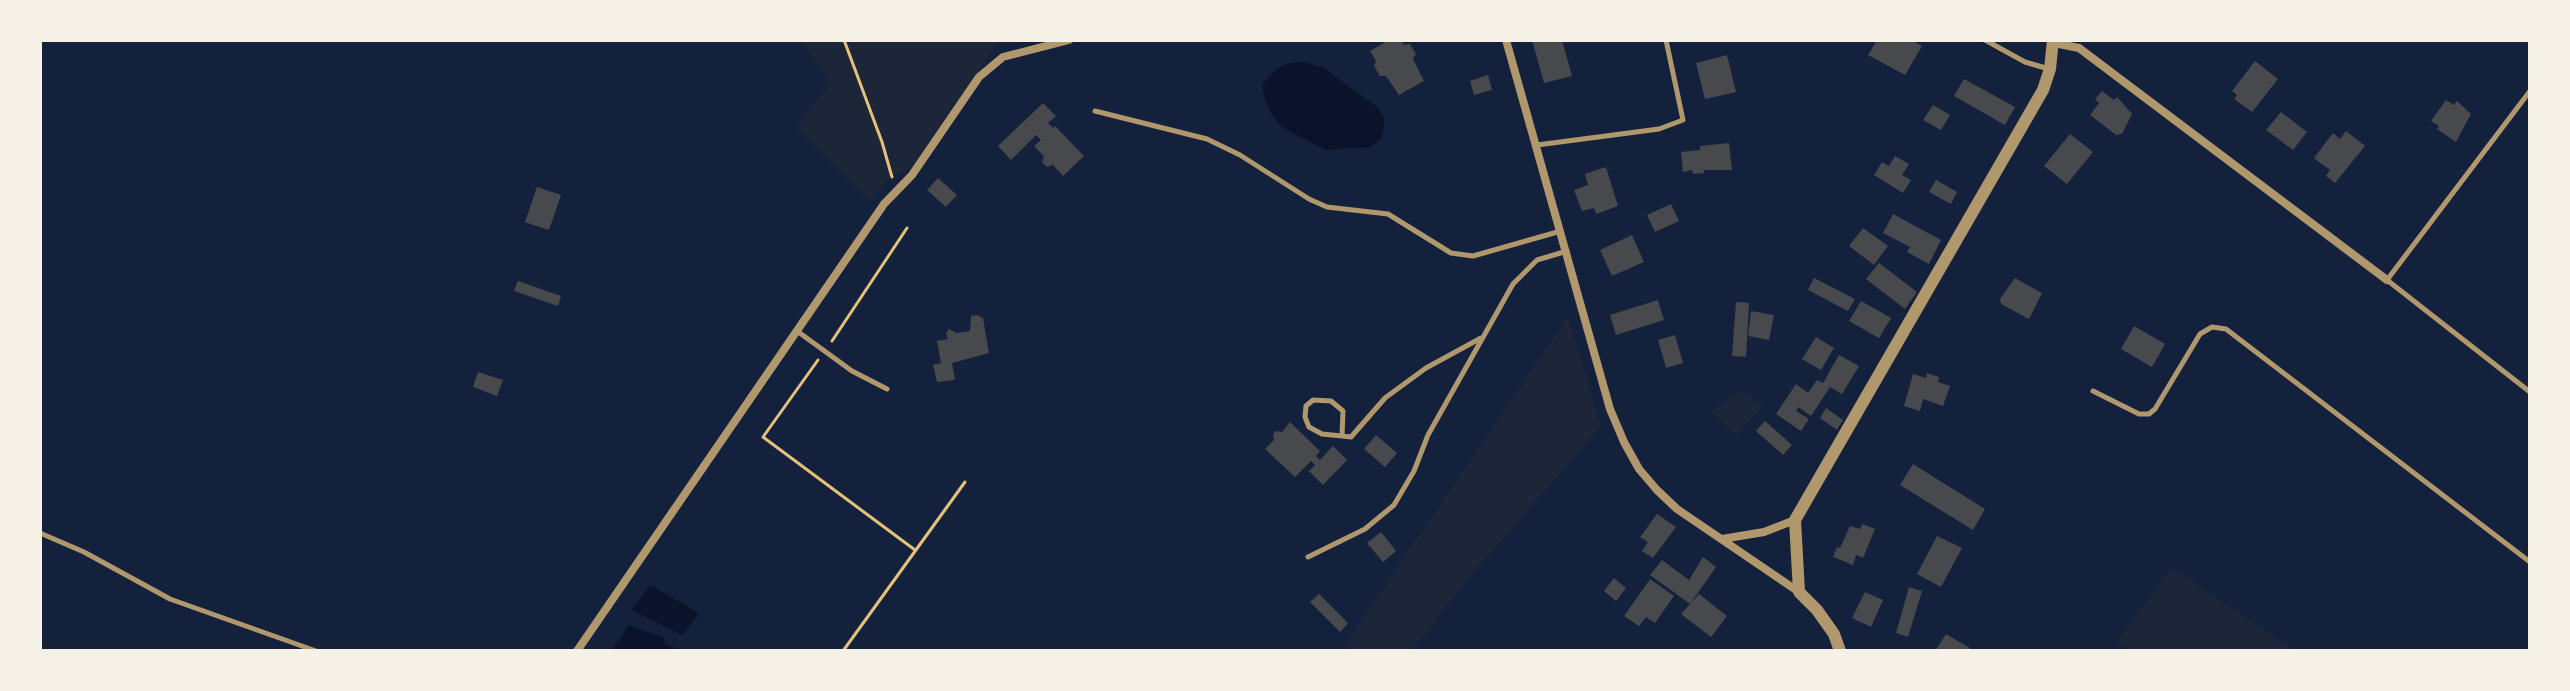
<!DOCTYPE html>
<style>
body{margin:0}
#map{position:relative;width:2570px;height:691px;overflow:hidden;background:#14213d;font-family:Karla,sans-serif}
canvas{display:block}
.frame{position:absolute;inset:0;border:42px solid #f6f1e7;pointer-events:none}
</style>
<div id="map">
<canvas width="2570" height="691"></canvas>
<div class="frame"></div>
</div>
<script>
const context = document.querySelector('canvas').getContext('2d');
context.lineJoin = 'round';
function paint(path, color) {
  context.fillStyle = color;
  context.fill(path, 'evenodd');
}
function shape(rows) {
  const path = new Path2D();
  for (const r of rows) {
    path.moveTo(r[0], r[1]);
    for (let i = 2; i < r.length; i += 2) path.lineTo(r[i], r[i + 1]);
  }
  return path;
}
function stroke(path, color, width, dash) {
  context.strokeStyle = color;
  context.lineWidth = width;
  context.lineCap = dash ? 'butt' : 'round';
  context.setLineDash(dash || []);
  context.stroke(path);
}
const green = shape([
 [800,40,999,40,914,167,889,177,871,202,796,127,831,82],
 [1568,317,1601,427,1468,579,1412,651,1349,651,1346,643],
 [1742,391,1763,407,1735,436,1710,411],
 [2172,568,2275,637,2294,651,2129,651,2117,641]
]);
const water = shape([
 [1304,62,1324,68,1377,107,1384,117,1384,129,1381,139,1370,147,1326,150,1283,128,1272,115,1264,97,1262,84,1277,68,1290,63],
 [650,585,697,612,698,616,682,635,632,610],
 [629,625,664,638,665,644,684,651,611,651]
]);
const building = shape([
 [1382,40,1401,40,1404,45,1410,44,1416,54,1413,59,1424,81,1399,95,1386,76,1380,76,1374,66,1376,61,1370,51,1384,43],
 [1532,40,1562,40,1572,76,1544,83],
 [1877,40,1911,40,1922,46,1905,75,1868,55],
 [1727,55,1736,92,1705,99,1696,63],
 [2255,61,2278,79,2252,112,2234,99,2237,95,2232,91],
 [1488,75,1492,90,1474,95,1470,81],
 [1964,79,2015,107,2005,125,1954,96],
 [2102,91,2114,100,2117,97,2132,114,2122,134,2116,135,2090,115,2099,103,2095,99],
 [2446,100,2454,105,2457,101,2471,114,2456,142,2437,129,2439,126,2431,121],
 [1043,103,1056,116,1048,123,1053,128,1055,126,1084,156,1063,176,1053,165,1047,167,1042,162,1044,156,1034,146,1041,140,1036,135,1011,160,998,146],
 [1933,105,1950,115,1941,130,1923,120],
 [2281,112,2307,132,2293,150,2266,130],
 [2346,131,2365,146,2335,183,2326,176,2330,170,2314,158,2333,133,2340,139],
 [2070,134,2093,152,2067,184,2044,166],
 [1729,143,1732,170,1704,170,1704,173,1693,174,1692,170,1683,172,1681,152,1700,150,1700,146],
 [1895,156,1909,164,1902,175,1911,180,1903,193,1874,175,1882,162,1889,166],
 [1606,167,1618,206,1596,214,1594,208,1582,211,1574,190,1588,185,1585,174],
 [938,178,957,195,946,207,927,190],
 [1936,180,1957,192,1951,204,1929,192],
 [537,187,561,195,549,230,525,222],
 [1671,204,1679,221,1655,232,1647,215],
 [1893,214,1941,240,1929,264,1907,252,1910,247,1883,233],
 [1863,228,1888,246,1874,265,1849,246],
 [1632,235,1644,262,1612,276,1600,250],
 [1879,263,1917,292,1905,309,1866,279],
 [1814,278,1855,299,1848,311,1808,290],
 [2015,278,2042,293,2029,319,2001,304,2000,299],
 [518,281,561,296,558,306,514,291],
 [1658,300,1664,320,1616,335,1610,315],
 [1861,301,1891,318,1879,338,1849,321],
 [1736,302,1749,303,1746,357,1732,356],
 [1751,311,1774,315,1769,340,1748,336],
 [977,315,983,318,989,353,952,363,955,380,937,382,933,365,941,363,937,341,948,339,946,333,949,329,956,333,970,331,971,316],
 [2134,326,2165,344,2152,367,2121,349],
 [1675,335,1683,363,1666,368,1658,340],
 [1816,337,1834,348,1821,370,1802,359],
 [1839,355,1859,366,1842,394,1830,387,1811,416,1798,407,1796,411,1809,419,1801,431,1776,414,1796,384,1808,393,1817,380,1823,383],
 [478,372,503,380,497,396,473,387],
 [1927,373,1939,377,1938,382,1950,386,1943,406,1923,399,1920,411,1904,406,1913,374,1926,378],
 [1826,408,1843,420,1837,430,1820,418],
 [1765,421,1792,445,1783,455,1756,431],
 [1290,422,1320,451,1316,456,1320,460,1333,446,1347,460,1323,485,1309,471,1315,465,1311,461,1295,477,1265,449,1274,440,1273,434,1276,431,1282,432],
 [1376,435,1397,453,1385,467,1364,449],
 [1913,464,1985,509,1973,530,1900,485],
 [1657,514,1676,527,1653,558,1642,551,1648,542,1640,537],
 [1862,524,1875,529,1863,558,1856,555,1853,565,1833,557,1837,547,1840,548,1850,526,1860,529],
 [1381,532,1396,551,1383,562,1367,543],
 [1937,536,1962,548,1941,587,1917,574],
 [1703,557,1716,567,1690,604,1650,575,1662,560,1689,580],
 [1614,578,1626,588,1616,601,1604,591],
 [1650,579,1674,596,1655,623,1646,617,1639,626,1624,616],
 [1909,587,1922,591,1908,637,1896,633],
 [1865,592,1883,600,1871,627,1852,618],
 [1319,594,1348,623,1340,632,1310,602],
 [1699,594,1727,616,1711,637,1681,614],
 [1946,634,1970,648,1968,651,1935,651]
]);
const path = shape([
 [844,40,882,142,892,177],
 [832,341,907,228],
 [818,360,763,437,915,550],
 [843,651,965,482]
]);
const service = shape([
 [1985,40,2025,62,2049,69],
 [2530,91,2387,280,2530,392],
 [1095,111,1207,139,1240,155,1309,199,1327,207,1388,214,1451,253,1473,256,1561,231],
 [1537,145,1659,129,1683,120,1666,40],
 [797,331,852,371,887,389],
 [2093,391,2139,414,2149,414,2155,409,2200,334,2212,327,2226,329,2530,562],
 [1342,436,1343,411,1331,401,1313,400,1306,406,1305,417,1309,427,1322,434,1342,436,1351,437,1385,398,1426,368,1481,338],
 [40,533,84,552,170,599,316,651],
 [1308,557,1365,529,1394,505,1414,471,1428,435,1513,284,1537,260,1567,251]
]);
const minor = shape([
 [1506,40,1610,409,1624,442,1639,469,1657,490,1677,509,1799,592],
 [2054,43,2079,48,2387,280],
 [1722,539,1764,532,1795,520],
 [577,651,884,204,912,175,979,77,1003,57,1069,40]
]);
const tertiary = shape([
 [1840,651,1834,634,1817,610,1799,592,1795,520,2043,90,2050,69,2053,40]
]);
paint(green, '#1d2539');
paint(water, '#0b132b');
paint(building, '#48494c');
stroke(path, '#e5c07b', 3);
stroke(service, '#b1986c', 5);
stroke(minor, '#b1986c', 8);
stroke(tertiary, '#b1986c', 12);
</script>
